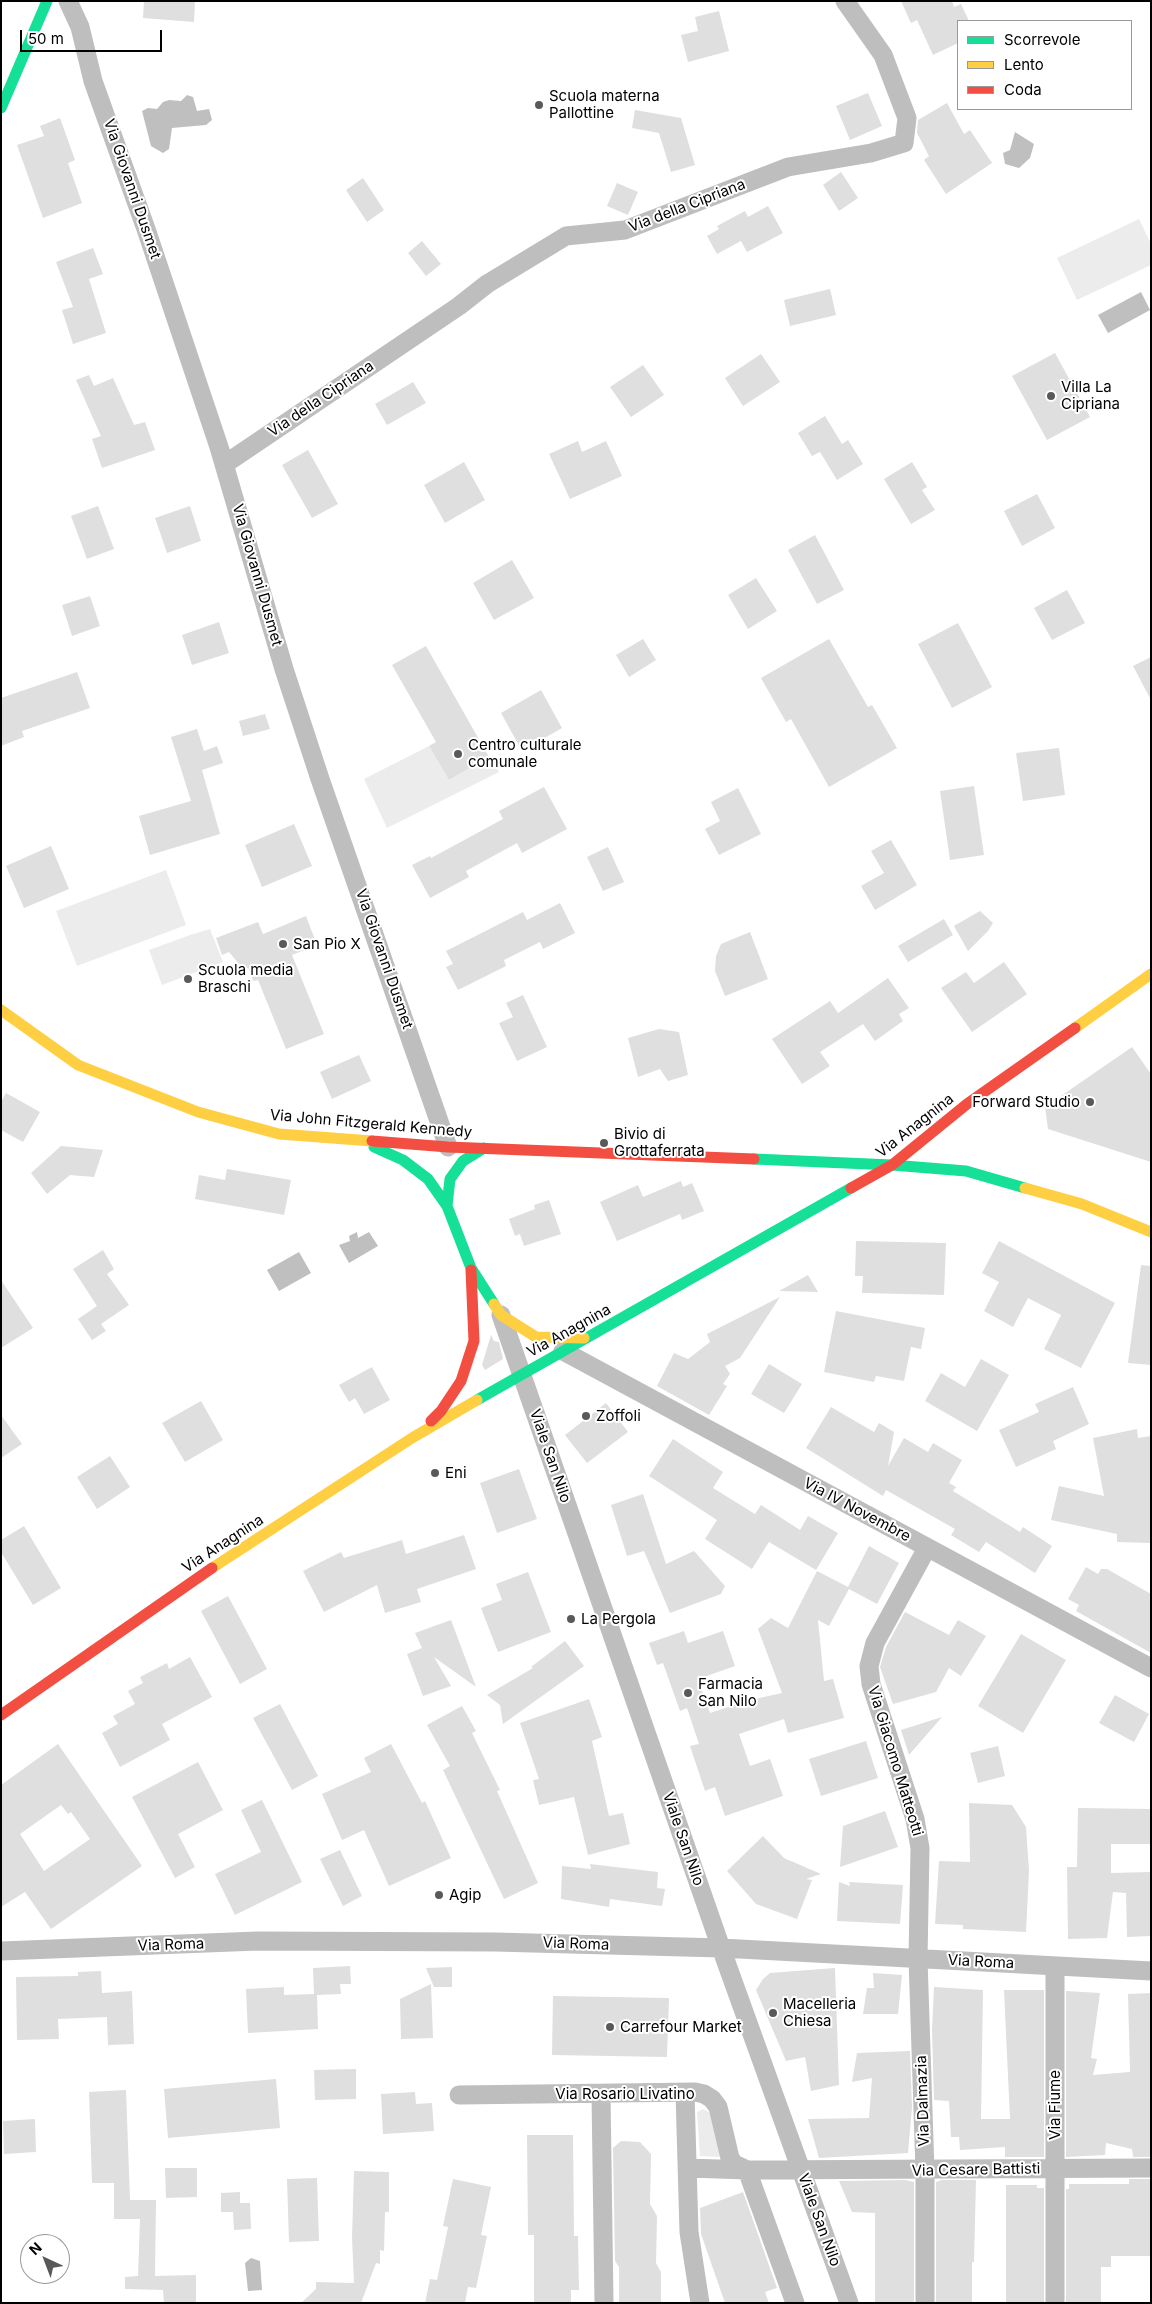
<!DOCTYPE html>
<style>
body{margin:0}
#map{position:relative;width:1152px;height:2304px;overflow:hidden;background:#fff;font-family:Inter,sans-serif}
canvas{display:block}
.frame{position:absolute;inset:0;border:2px solid #000;pointer-events:none}
.legend{position:absolute;left:957px;top:20px;width:175px;height:90px;box-sizing:border-box;background:#fff;border:1px solid #999;margin:0;padding:6px 9px;list-style:none;font-size:15px;color:#000}
.legend li{display:flex;align-items:center;gap:10px;height:25px}
.legend b{width:25px;border:1px solid #999}
.north{position:absolute;left:20px;top:2234px;width:50px;height:50px;box-sizing:border-box;background:#fff;border:1px solid #999;border-radius:50%;rotate:317deg;font-size:14px;font-weight:700;line-height:20px;text-align:center;color:#000}
.north::after{content:'';display:block;margin:auto;width:18px;height:22px;background:#595959;clip-path:polygon(50% 0,100% 100%,50% 72%,0 100%)}
.scale{position:absolute;left:20px;top:30px;width:142px;height:22px;box-sizing:border-box;border:2px solid #000;border-top:0;padding-left:6px;font-size:15px;line-height:18px;white-space:nowrap;color:#000;-webkit-text-stroke:4px #fff;paint-order:stroke}
</style>
<div id="map">
<canvas width="1152" height="2304"></canvas>
<div class="frame"></div>
<ul class="legend">
<li><b style="height:6px;background:#16e098"></b>Scorrevole</li>
<li><b style="height:6px;background:#ffcf43"></b>Lento</li>
<li><b style="height:6px;background:#f24e42"></b>Coda</li>
</ul>
<div class="north">N</div>
<div class="scale">50 m</div>
</div>
<script>
const context = document.querySelector('canvas').getContext('2d');
context.lineJoin = 'round';
function paint(path, color) {
  context.fillStyle = color;
  context.fill(path, 'evenodd');
}
function shape(rows) {
  const path = new Path2D();
  for (const r of rows) {
    path.moveTo(r[0], r[1]);
    for (let i = 2; i < r.length; i += 2) path.lineTo(r[i], r[i + 1]);
  }
  return path;
}
function stroke(path, color, width, dash) {
  context.strokeStyle = color;
  context.lineWidth = width;
  context.lineCap = dash ? 'butt' : 'round';
  context.setLineDash(dash || []);
  context.stroke(path);
}
function write(font, color, halo, rows, align = 'center') {
  context.font = font + ' Inter,sans-serif';
  context.lineWidth = 4;
  context.setLineDash([]);
  context.textBaseline = 'middle';
  context.strokeStyle = halo;
  context.fillStyle = color;
  for (const [text, x, y, turn = 0] of rows) {
    context.save();
    context.translate(x, y);
    context.rotate((+turn || 0) * Math.PI / 180);
    context.textAlign = isNaN(turn) ? turn : align;
    if (halo) context.strokeText(text, 0, 0);
    context.fillText(text, 0, 0);
    context.restore();
  }
}
const green = shape([
 [1139,219,1151,244,1151,265,1077,300,1057,258],
 [429,746,449,780,489,757,499,772,387,828,364,779],
 [166,870,186,925,77,966,56,911],
 [210,929,223,962,162,985,149,950,190,935],
 [703,2109,711,2113,714,2119,720,2157,700,2156,697,2112]
]);
const water = shape([
 [187,95,193,97,197,111,209,109,212,120,206,125,172,128,169,149,163,153,151,146,142,111,148,108,157,109,163,102,169,100,181,101],
 [1015,132,1034,144,1030,158,1019,168,1005,164,1003,153,1010,150],
 [1141,292,1150,310,1108,333,1098,315],
 [357,1232,358,1238,369,1232,378,1246,349,1263,339,1245,350,1241,349,1236],
 [299,1252,311,1273,279,1291,267,1270],
 [251,2258,260,2261,262,2290,248,2291,245,2263]
]);
const building = shape([
 [144,1,195,1,194,22,143,18],
 [901,1,952,1,954,7,961,4,969,21,958,21,958,43,933,55,917,20,911,23],
 [719,11,729,51,688,62,681,35,698,31,695,17],
 [868,93,882,126,850,140,836,106],
 [947,103,964,134,970,130,992,163,946,194,924,160,929,156,917,133,918,120],
 [635,110,681,118,695,165,671,172,659,133,632,128],
 [60,118,75,160,68,163,82,203,43,218,17,145,44,136,40,126],
 [841,172,858,198,839,211,823,185],
 [363,178,384,210,367,222,346,190],
 [617,183,638,192,628,215,607,206],
 [768,206,783,233,747,252,741,241,717,254,707,236,719,229,717,226,745,211,748,217],
 [422,241,441,264,426,276,408,253],
 [93,248,103,274,89,279,106,333,73,344,62,310,73,307,56,262],
 [830,289,836,315,790,326,784,300],
 [1055,353,1090,417,1047,440,1012,376],
 [761,354,780,382,743,406,725,378],
 [643,365,664,395,631,417,610,387],
 [89,375,94,386,113,378,134,425,145,422,155,450,102,468,92,439,101,436,76,380],
 [413,382,426,403,387,425,375,404],
 [825,416,842,444,848,440,863,464,837,480,820,452,812,456,798,433],
 [578,441,582,452,606,441,622,476,570,499,549,454],
 [308,450,338,504,312,518,282,465],
 [464,462,485,500,445,523,424,485],
 [912,462,927,487,922,490,935,510,911,524,884,479],
 [1037,494,1055,528,1022,546,1004,511],
 [98,506,114,549,87,559,71,516],
 [190,506,201,541,167,553,155,518],
 [815,535,844,590,817,604,788,550],
 [512,560,534,598,494,620,473,583],
 [756,578,777,611,748,629,728,595],
 [1067,590,1085,623,1052,640,1034,608],
 [90,596,100,626,72,636,62,605],
 [219,622,229,653,192,665,182,635],
 [958,623,992,687,952,708,918,644],
 [643,639,656,660,629,677,616,655],
 [829,639,868,707,872,705,897,748,829,787,791,719,786,722,761,678],
 [426,646,489,757,449,780,429,746,436,742,392,665],
 [1151,657,1151,700,1133,666],
 [77,672,90,708,22,731,24,737,1,746,1,698],
 [541,690,562,728,522,751,501,713],
 [265,714,270,729,243,736,239,721],
 [197,729,204,751,217,746,223,763,202,770,220,834,150,855,139,816,191,801,171,737],
 [1059,748,1065,795,1023,801,1016,753],
 [974,786,984,855,950,860,940,791],
 [544,787,567,829,522,853,517,843,466,871,469,877,430,898,412,865,430,856,431,858,503,819,499,811],
 [738,788,761,834,719,855,705,829,720,821,711,802],
 [294,824,312,866,262,887,245,845],
 [891,840,917,885,875,910,861,886,884,873,871,851],
 [51,846,69,889,24,908,6,866],
 [608,847,624,882,603,891,587,857],
 [560,903,575,933,543,949,540,942,504,960,506,966,458,990,446,967,453,964,446,951,523,912,527,920],
 [980,911,993,923,988,931,968,951,954,926],
 [306,916,317,945,292,955,324,1034,286,1049,258,980,253,981,249,969,239,964,229,952,222,955,216,938,258,922,263,934],
 [944,919,953,935,908,962,898,946],
 [750,932,768,979,725,996,715,971,716,956,721,944],
 [1004,962,1027,994,972,1032,941,988,966,972,974,983],
 [888,978,909,1008,899,1014,903,1021,875,1041,863,1024,820,1052,830,1066,802,1084,772,1039,830,1001,838,1013],
 [523,995,547,1047,517,1061,499,1023,513,1017,506,1003],
 [659,1029,679,1032,688,1075,668,1081,660,1069,638,1077,628,1038],
 [1132,1047,1151,1074,1151,1162,1048,1129,1045,1107],
 [359,1055,371,1081,332,1099,320,1072],
 [6,1093,40,1112,23,1142,1,1130,1,1102],
 [61,1146,103,1150,94,1177,70,1175,47,1194,31,1173],
 [227,1169,291,1180,284,1215,195,1199,199,1175,225,1180],
 [681,1181,683,1187,692,1183,704,1211,682,1220,680,1214,617,1241,600,1202,638,1185,643,1197],
 [549,1200,561,1234,524,1246,520,1234,515,1236,509,1219,535,1209,534,1205],
 [856,1241,946,1243,944,1295,862,1293,863,1276,855,1276],
 [999,1241,1115,1303,1081,1368,1044,1349,1061,1315,1028,1298,1013,1327,984,1311,999,1282,982,1273],
 [103,1250,114,1269,107,1274,129,1305,101,1324,106,1331,92,1340,78,1319,97,1306,73,1269],
 [1141,1265,1151,1266,1151,1365,1128,1363],
 [808,1275,818,1292,779,1291],
 [1,1280,33,1328,1,1348],
 [780,1297,740,1358,725,1366,730,1374,723,1384,727,1386,709,1415,657,1386,674,1353,688,1359,710,1342,707,1334],
 [836,1311,925,1328,921,1349,911,1347,904,1381,876,1376,874,1382,824,1372],
 [491,1335,494,1341,499,1342,503,1359,485,1370,482,1365],
 [981,1359,1009,1375,977,1431,925,1401,941,1373,965,1387],
 [769,1364,802,1384,784,1413,751,1394],
 [372,1367,390,1400,364,1414,355,1398,349,1402,339,1385],
 [1073,1387,1089,1424,1053,1441,1056,1449,1016,1467,999,1430,1039,1412,1035,1404],
 [201,1401,223,1440,185,1462,162,1423],
 [606,1403,628,1432,587,1463,565,1435],
 [831,1407,874,1432,879,1423,894,1432,888,1466,904,1438,928,1452,933,1443,962,1460,949,1483,956,1487,953,1491,1020,1532,1023,1527,1052,1546,1035,1573,986,1542,979,1552,951,1535,955,1529,886,1490,883,1496,806,1448],
 [1,1415,22,1444,1,1458],
 [1137,1429,1138,1438,1151,1436,1151,1543,1117,1542,1117,1534,1051,1520,1059,1486,1104,1496,1093,1438],
 [673,1439,723,1472,713,1488,755,1514,761,1505,800,1530,808,1516,838,1533,816,1570,769,1542,752,1569,705,1539,717,1520,649,1476],
 [110,1456,130,1487,97,1509,77,1477],
 [519,1469,537,1519,497,1533,480,1483],
 [643,1494,666,1564,694,1551,725,1586,721,1594,670,1613,644,1551,627,1556,611,1505],
 [24,1526,61,1588,33,1605,1,1552,1,1540],
 [464,1535,476,1569,417,1589,421,1602,385,1613,377,1585,324,1612,303,1571,341,1552,344,1558,402,1540,406,1554],
 [869,1546,899,1563,877,1604,849,1589,829,1626,818,1620,824,1681,833,1679,844,1718,788,1733,784,1719,739,1734,750,1766,770,1759,783,1796,725,1816,715,1787,705,1791,690,1746,699,1744,687,1708,680,1711,663,1663,657,1665,649,1643,684,1631,688,1643,723,1631,735,1666,698,1679,710,1713,750,1700,782,1693,758,1629,771,1618,788,1628,817,1571,848,1587],
 [1086,1567,1098,1574,1101,1569,1107,1569,1151,1594,1151,1653,1076,1611,1079,1605,1068,1599],
 [528,1572,551,1632,498,1652,481,1608,502,1600,496,1584],
 [228,1596,267,1669,240,1684,201,1611],
 [905,1612,949,1635,958,1620,986,1636,961,1676,949,1668,936,1692,893,1704,880,1667,886,1647],
 [451,1620,476,1687,434,1657,451,1686,423,1696,407,1654,422,1648,415,1633],
 [1021,1634,1066,1660,1023,1733,978,1706],
 [565,1641,584,1666,503,1724,500,1705,487,1695,533,1668,531,1667],
 [190,1657,212,1697,162,1724,170,1740,120,1767,102,1733,118,1724,113,1716,135,1704,128,1691,143,1683,140,1677,167,1663,169,1669],
 [1115,1695,1149,1714,1134,1742,1099,1723],
 [589,1699,602,1737,592,1741,609,1816,623,1813,630,1844,588,1855,574,1797,539,1805,533,1780,539,1779,520,1723],
 [280,1704,318,1776,292,1790,253,1718],
 [462,1706,476,1731,472,1733,500,1790,497,1791,538,1883,504,1899,443,1770,450,1766,427,1725],
 [942,1717,909,1755,901,1730],
 [866,1741,878,1778,821,1796,809,1759],
 [58,1744,142,1866,51,1929,25,1892,1,1907,1,1785],
 [61,1805,68,1814,71,1812,90,1839,44,1871,20,1834],
 [391,1744,422,1803,425,1801,451,1858,389,1886,364,1830,342,1840,322,1794,371,1772,364,1758],
 [998,1746,1005,1776,978,1783,970,1753],
 [198,1762,223,1810,178,1834,195,1867,175,1878,132,1797],
 [262,1800,302,1882,235,1915,215,1874,261,1852,241,1810],
 [969,1803,1012,1805,1026,1827,1029,1871,1026,1932,963,1929,963,1925,935,1924,939,1861,970,1862],
 [1078,1808,1151,1809,1151,1844,1111,1844,1111,1873,1151,1872,1151,1936,1127,1937,1126,1893,1113,1892,1107,1938,1068,1939,1067,1867,1077,1867],
 [885,1811,898,1847,840,1867,843,1826],
 [763,1836,784,1858,821,1874,806,1879,812,1880,797,1919,756,1904,727,1871],
 [340,1850,362,1896,343,1906,320,1859],
 [590,1864,658,1872,657,1888,665,1889,662,1906,610,1899,609,1907,561,1899,562,1866,591,1869],
 [839,1882,850,1886,849,1882,903,1885,900,1924,837,1921],
 [350,1966,351,1984,340,1984,341,1994,317,1995,318,2029,248,2033,246,1989,284,1987,284,1995,314,1994,313,1968],
 [452,1967,452,1987,434,1987,426,1968],
 [835,1968,839,2085,811,2091,805,2057,786,2061,756,1990,763,1979,770,1973],
 [101,1971,102,1993,132,1991,134,2044,108,2045,107,2017,58,2019,59,2039,17,2040,16,1977,78,1976,78,1972],
 [873,1973,902,1975,898,2014,863,2014,867,1988,874,1988],
 [431,1984,433,2038,401,2039,400,1999],
 [934,1987,983,1990,981,2119,1010,2119,1004,1990,1044,1990,1044,2157,1005,2157,1005,2147,960,2150,959,2137,951,2137,949,2101,934,2100,932,2030],
 [1066,1991,1100,1993,1091,2058,1097,2059,1093,2075,1130,2072,1128,1994,1151,1993,1151,2157,1133,2157,1132,2149,1106,2143,1105,2155,1066,2157],
 [553,1996,669,1998,667,2057,552,2055],
 [910,2051,912,2107,908,2153,819,2158,808,2119,869,2118,872,2078,852,2082,857,2053],
 [356,2069,356,2099,315,2100,314,2070],
 [276,2079,280,2128,168,2138,164,2089],
 [126,2090,130,2200,156,2200,155,2276,196,2275,196,2303,164,2303,163,2290,125,2289,125,2277,138,2276,140,2219,114,2219,114,2183,92,2183,89,2092],
 [415,2092,416,2104,432,2103,434,2131,383,2134,381,2094],
 [35,2119,36,2152,4,2154,3,2121],
 [527,2135,573,2135,574,2236,578,2236,579,2290,571,2290,571,2303,534,2303,534,2235,528,2235],
 [621,2141,640,2142,651,2154,650,2204,657,2216,656,2263,661,2272,661,2303,619,2303,619,2267,615,2261,613,2148],
 [165,2168,197,2168,197,2197,166,2198],
 [354,2171,389,2172,389,2212,385,2212,384,2251,380,2250,380,2264,376,2263,361,2303,301,2303,316,2289,316,2282,354,2283,352,2238],
 [317,2178,319,2241,289,2242,287,2179],
 [453,2179,491,2187,481,2235,487,2236,476,2288,468,2287,465,2303,425,2303,430,2279,437,2280,448,2227,443,2226],
 [1129,2179,1151,2179,1151,2256,1111,2256,1111,2267,1101,2267,1101,2303,1066,2303,1066,2189,1069,2189,1069,2184,1129,2184],
 [906,2180,914,2182,914,2303,875,2303,875,2213,852,2212,839,2181],
 [942,2180,976,2180,974,2262,972,2262,972,2303,936,2303,936,2182],
 [1006,2185,1037,2185,1037,2188,1044,2188,1044,2303,1006,2303],
 [240,2192,240,2203,250,2203,251,2229,234,2230,233,2212,221,2212,221,2193],
 [743,2192,777,2288,765,2292,769,2303,725,2303,701,2234,700,2208]
]);
const street = shape([
 [68,1,80,27,93,81,146,229,219,447,284,669,320,779,448,1147],
 [225,464,459,306,487,284,566,236,625,230,788,167,871,153,904,143,907,118,883,55,845,1],
 [501,1315,721,1948,849,2303],
 [563,1351,1151,1668],
 [1,1951,258,1941,495,1942,721,1948,1151,1971],
 [685,2093,689,2232,700,2303],
 [601,2094,604,2303],
 [459,2095,695,2092,704,2094,712,2099,718,2107,730,2158,734,2164,747,2170,1151,2168],
 [688,2168,747,2170,795,2303],
 [925,2303,925,2171,918,1959,920,1848,915,1819,871,1684,869,1666,875,1643,927,1548],
 [1055,2303,1055,1967]
]);
const fast = shape([
 [1,108,47,1],
 [374,1147,403,1160,428,1179,447,1206,471,1268,494,1304],
 [754,1159,892,1165,966,1171,1025,1188],
 [447,1206,450,1179,463,1161,484,1148],
 [477,1400,851,1188]
]);
const slow = shape([
 [1,1010,78,1065,198,1112,279,1134,372,1141],
 [1075,1028,1151,974],
 [1025,1188,1082,1204,1151,1232],
 [494,1304,501,1315,536,1337,584,1338],
 [212,1568,412,1438,477,1400]
]);
const jam = shape([
 [372,1141,448,1147,754,1159],
 [851,1188,892,1165,967,1104,1075,1028],
 [431,1421,441,1411,461,1381,474,1341,471,1270],
 [1,1715,212,1568]
]);
const markers = [
 [539,105,5,"#595959"],
 [1051,396,5,"#595959"],
 [458,754,5,"#595959"],
 [283,944,5,"#595959"],
 [188,979,5,"#595959"],
 [1090,1102,5,"#595959"],
 [604,1143,5,"#595959"],
 [586,1416,5,"#595959"],
 [435,1473,5,"#595959"],
 [571,1619,5,"#595959"],
 [688,1693,5,"#595959"],
 [439,1895,5,"#595959"],
 [773,2013,5,"#595959"],
 [610,2027,5,"#595959"]
];
const poiNames = [
 ["Scuola materna",549,96],
 ["Pallottine",549,113],
 ["Villa La",1061,387],
 ["Cipriana",1061,404],
 ["Centro culturale",468,745],
 ["comunale",468,762],
 ["San Pio X",293,944],
 ["Scuola media",198,970],
 ["Braschi",198,987],
 ["Forward Studio",1080,1102,"right"],
 ["Bivio di",614,1134],
 ["Grottaferrata",614,1151],
 ["Zoffoli",596,1416],
 ["Eni",445,1473],
 ["La Pergola",581,1619],
 ["Farmacia",698,1684],
 ["San Nilo",698,1701],
 ["Agip",449,1895],
 ["Macelleria",783,2004],
 ["Chiesa",783,2021],
 ["Carrefour Market",620,2027]
];
const streetNames = [
 ["Via Giovanni Dusmet",132,189,71],
 ["Via della Cipriana",687,206,-21],
 ["Via della Cipriana",321,399,-34],
 ["Via Giovanni Dusmet",257,575,74],
 ["Via Giovanni Dusmet",384,959,71],
 ["Via John Fitzgerald Kennedy",371,1124,5],
 ["Via Anagnina",915,1126,-38],
 ["Via Anagnina",569,1331,-29],
 ["Viale San Nilo",550,1456,71],
 ["Via IV Novembre",857,1510,28],
 ["Via Anagnina",223,1544,-33],
 ["Via Giacomo Matteotti",895,1761,73],
 ["Viale San Nilo",683,1839,71],
 ["Via Roma",576,1944,2],
 ["Via Roma",171,1945,-2],
 ["Via Roma",981,1962,3],
 ["Via Rosario Livatino",625,2094],
 ["Via Dalmazia",923,2101,-92],
 ["Via Fiume",1055,2105,-90],
 ["Via Cesare Battisti",976,2170,-1],
 ["Viale San Nilo",819,2220,70]
];
paint(green, '#ececec');
paint(water, '#bfbfbf');
paint(building, '#dfdfdf');
stroke(street, '#bebebe', 19);
stroke(fast, '#16e098', 11);
stroke(slow, '#ffcf43', 11);
stroke(jam, '#f24e42', 11);
for (const [x, y, r, color] of markers) {
  const dot = new Path2D();
  dot.arc(x, y, r, 0, 2 * Math.PI);
  context.fillStyle = color;
  context.fill(dot);
  stroke(dot, '#fff', 2);
}
write('15px', '#000', '#fff', poiNames, 'left');
write('15px', '#000', '#fff', streetNames);
</script>
